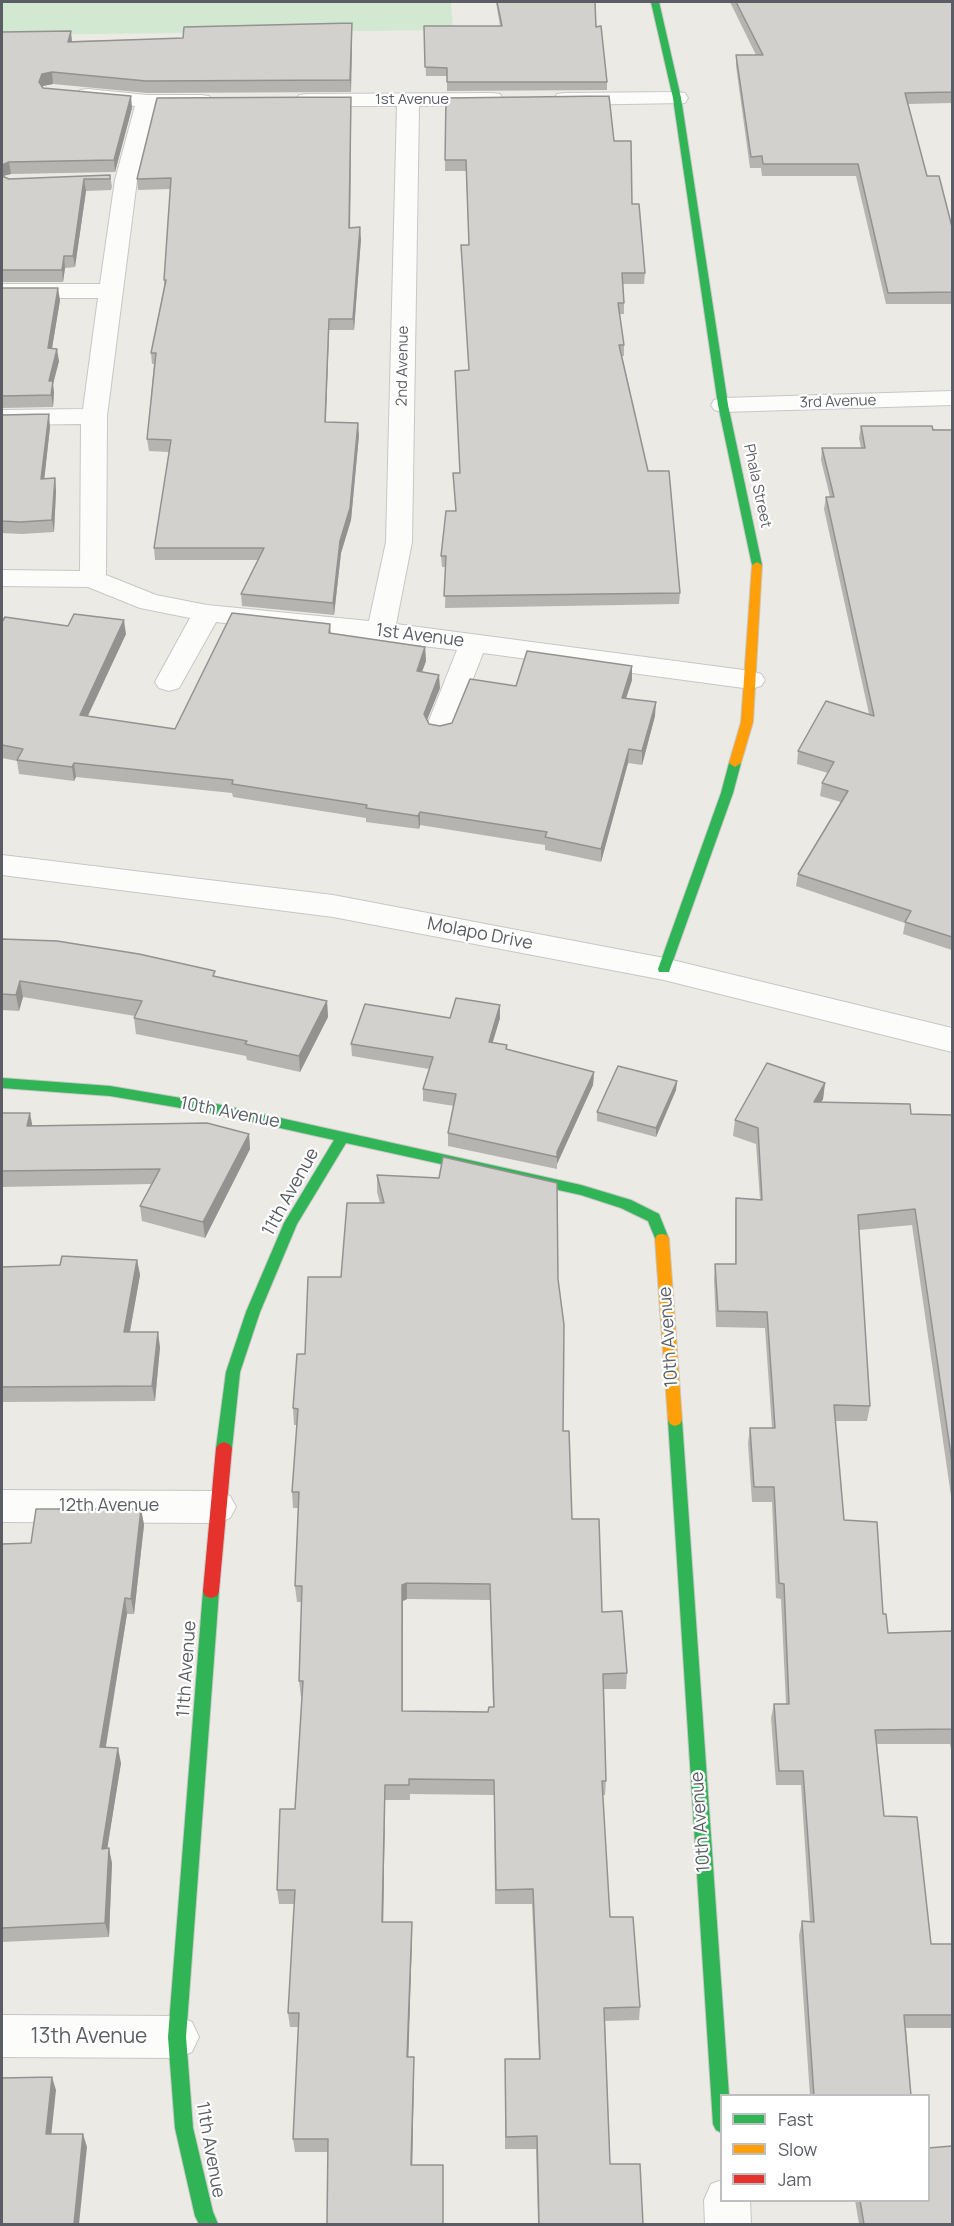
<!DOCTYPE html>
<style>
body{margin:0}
#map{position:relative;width:954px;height:2226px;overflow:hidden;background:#ebeae5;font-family:Manrope,sans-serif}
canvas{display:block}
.frame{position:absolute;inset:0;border:3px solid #5a5e64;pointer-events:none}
.legend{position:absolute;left:720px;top:2094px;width:210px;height:108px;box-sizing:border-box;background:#fff;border:2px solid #bdbfc1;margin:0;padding:8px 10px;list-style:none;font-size:18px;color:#5a5e64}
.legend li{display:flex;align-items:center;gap:12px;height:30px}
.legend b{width:30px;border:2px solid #bdbfc1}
</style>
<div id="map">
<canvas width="954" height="2226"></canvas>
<div class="frame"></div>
<ul class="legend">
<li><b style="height:8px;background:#30b455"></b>Fast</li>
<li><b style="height:8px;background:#ff9f0a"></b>Slow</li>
<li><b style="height:8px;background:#e5322d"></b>Jam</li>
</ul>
</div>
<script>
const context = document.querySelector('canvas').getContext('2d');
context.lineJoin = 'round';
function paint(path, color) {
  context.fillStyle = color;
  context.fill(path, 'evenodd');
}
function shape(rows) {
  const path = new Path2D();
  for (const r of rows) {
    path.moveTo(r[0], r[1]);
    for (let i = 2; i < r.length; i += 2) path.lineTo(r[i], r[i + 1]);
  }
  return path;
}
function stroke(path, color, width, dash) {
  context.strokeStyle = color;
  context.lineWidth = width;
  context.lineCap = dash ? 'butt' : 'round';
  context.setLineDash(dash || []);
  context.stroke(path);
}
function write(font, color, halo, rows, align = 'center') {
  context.font = font + ' Manrope,sans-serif';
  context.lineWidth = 4.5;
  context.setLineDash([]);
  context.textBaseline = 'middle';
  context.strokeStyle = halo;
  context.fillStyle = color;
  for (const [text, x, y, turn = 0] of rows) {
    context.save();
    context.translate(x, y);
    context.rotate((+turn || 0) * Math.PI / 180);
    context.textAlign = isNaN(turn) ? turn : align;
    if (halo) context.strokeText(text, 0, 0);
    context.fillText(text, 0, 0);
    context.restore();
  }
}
const green = shape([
 [2,2,451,2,453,30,2,35]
]);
const street = shape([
 [88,89,147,95,201,95,209,96,212,101,209,106,201,107,156,107,137,180,107,416,106,575,156,595,207,605,369,621,386,542,397,106,307,106,299,105,296,100,299,95,307,94,492,93,500,94,503,99,500,104,419,106,412,542,396,624,751,671,761,674,765,680,761,686,751,689,483,653,454,728,450,735,440,737,430,735,426,728,457,650,216,622,179,688,169,691,159,688,155,682,190,618,140,608,88,587,2,586,2,570,80,571,81,424,2,425,2,410,83,409,98,298,2,298,2,284,100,284,115,180,135,106,80,100,77,95,80,90,88,89],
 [677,92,685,93,688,98,685,103,565,105,557,104,554,99,557,94,565,93,677,92],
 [952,391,952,405,723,412,714,410,711,405,714,400,723,398,952,391],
 [2,855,333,895,664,958,952,1028,952,1052,664,980,333,917,2,875,2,855],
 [2,1490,217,1491,230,1496,236,1507,230,1518,217,1523,2,1522,2,1490],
 [2,2015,177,2016,192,2022,199,2037,192,2052,177,2058,2,2057,2,2015],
 [722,2180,722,2200,750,2200,751,2224,705,2224,704,2200,711,2184,722,2180]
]);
const fast = shape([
 [651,2,659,2,681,98,728,405,762,565,757,568,752,565,718,405,673,98,651,2],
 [735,759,741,763,733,793,670,969,669,972,659,972,658,969,721,793,729,763,735,759],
 [2,1078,110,1086,222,1105,581,1185,631,1200,659,1214,669,1239,667,1243,662,1244,657,1243,648,1221,621,1208,581,1195,346,1143,297,1224,260,1312,240,1372,232,1448,229,1452,224,1454,219,1452,216,1448,226,1372,246,1312,284,1223,334,1140,222,1115,110,1096,2,1088,2,1078],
 [675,1414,680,1416,682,1420,729,2096,722,2096,722,2133,716,2130,713,2124,668,1420,670,1416,675,1414],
 [211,1584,217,1586,219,1591,186,2037,193,2128,213,2212,218,2224,199,2224,195,2216,175,2128,168,2037,203,1591,205,1586,211,1584]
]);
const slow = shape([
 [757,562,762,565,753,722,741,763,735,767,729,763,741,722,752,565,757,562],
 [662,1234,667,1235,669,1239,682,1420,680,1424,675,1426,670,1424,668,1420,655,1239,657,1235,662,1234]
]);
const jam = shape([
 [224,1442,229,1444,232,1448,219,1591,217,1596,211,1598,205,1596,203,1591,216,1448,219,1444,224,1442]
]);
const wall = shape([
 [496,2,595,2,596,27,607,82,607,90,447,91,447,76,426,76,424,26,500,26],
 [730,2,952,2,952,103,908,104,927,176,952,227,952,304,886,304,856,176,762,176,761,168,750,168,736,66,736,55,756,55],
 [2,32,72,41,352,34,351,92,147,93,53,84,43,86,43,88,132,108,115,172,11,174,3,176,3,177,9,179,110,175,112,187,111,190,86,191,75,267,65,268,63,282,2,282],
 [351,108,350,228,361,239,354,330,329,330,326,422,359,435,351,520,341,553,334,615,242,606,241,594,258,560,155,560,154,548,169,452,149,451,147,439,154,364,152,364,151,353,164,287,164,280,170,189,138,190,137,179],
 [614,141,632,204,645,273,644,284,623,284,624,303,624,314,620,314,624,345,624,356,622,356,648,471,680,593,679,604,445,608,446,567,442,567,441,556,456,511,453,473,460,473,455,371,469,370,461,245,469,245,466,171,445,171,445,160],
 [2,288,60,300,52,348,59,361,53,384,54,393,53,407,2,408],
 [2,415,50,427,44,479,55,478,56,491,54,532,22,534,2,533],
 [861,426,952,430,952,950,903,934,905,923,796,886,798,874,841,802,820,796,822,783,828,773,797,764,798,751,869,714,824,509,826,497,830,497,821,460,822,448,861,448,859,438],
 [2,622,126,634,88,716,175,729,330,624,331,633,425,647,426,661,422,672,440,688,427,720,429,724,440,726,452,723,516,686,632,666,632,680,626,698,655,716,642,765,628,763,601,862,545,850,545,845,420,825,419,829,366,822,366,818,233,797,232,793,76,777,74,781,19,774,17,761,2,758],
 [2,939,216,976,327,1001,328,1017,300,1072,247,1060,246,1056,136,1034,134,1018,135,1016,23,997,19,1011,2,1010],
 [500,1005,500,1018,492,1043,507,1045,507,1049,594,1072,593,1085,557,1164,557,1169,448,1146,448,1133,454,1106,423,1101,423,1089,429,1069,352,1056,351,1044],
 [677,1081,676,1090,656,1137,597,1121,597,1112],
 [825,1083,823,1099,821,1103,911,1114,952,1115,952,1503,912,1225,859,1230,870,1406,867,1421,835,1421,844,1520,883,1614,888,1633,952,1631,952,1754,950,1744,877,1744,884,1816,931,1944,952,1944,952,2028,906,2028,911,2096,810,2096,799,1935,802,1921,810,1922,801,1785,776,1785,771,1718,774,1704,786,1704,781,1599,776,1598,772,1502,752,1502,748,1443,750,1428,772,1428,765,1328,716,1327,714,1280,715,1264,735,1264,735,1214,736,1198,760,1199,756,1144,733,1136,735,1120],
 [2,1113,32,1126,249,1134,250,1149,205,1238,142,1221,140,1206,151,1184,2,1187],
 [377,1175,558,1279,563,1431,572,1519,602,1612,627,1673,626,1689,604,1689,606,1781,605,1795,602,1795,610,1917,640,2007,639,2020,605,2021,610,2164,643,2224,538,2224,536,2149,505,2149,505,2059,539,2059,532,1904,495,1904,494,1795,410,1794,410,1800,385,1800,383,1922,412,1922,412,1936,408,2057,414,2057,414,2070,412,2165,444,2224,327,2152,295,2152,293,2139,299,2027,290,2027,288,2013,295,1904,279,1904,277,1890,295,1809,302,1697,301,1697,299,1681,302,1602,297,1602,295,1586,298,1508,293,1508,292,1492,297,1425,294,1425,293,1408,305,1354,341,1277,380,1203,377,1192],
 [407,1599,490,1600,493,1707,488,1712,403,1711,403,1601],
 [137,1260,140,1275,130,1332,160,1347,155,1401,2,1402,2,1267,60,1265],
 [141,1509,144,1525,134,1614,127,1614,106,1747,121,1763,107,1848,112,1863,109,1937,2,1942,2,1544,31,1543],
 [855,2200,928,2200,952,2224,859,2224]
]);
const shadedWall = shape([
 [352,23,352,34,351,92,350,80],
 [71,31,72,42,68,42],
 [52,72,53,84,43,86,40,93,39,82,42,74],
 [131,96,132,108,115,172,114,160],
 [351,97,351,108,350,239,349,228],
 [9,162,11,174,3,176,2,179,2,165],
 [84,179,86,191,75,267,73,256],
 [360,227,361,239,354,330,353,319],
 [64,256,65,268,63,282,62,270],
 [58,288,60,300,50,360,48,348],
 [329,319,329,330,325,434,325,422],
 [57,349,59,361,53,384,54,393,53,407,49,381],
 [49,414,50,427,43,491,41,479],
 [358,423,359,435,351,520,341,553,334,615,333,603,340,541],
 [55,478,56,491,54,532,52,520],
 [124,620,126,634,82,728,80,715],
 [425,647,426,661,417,685,417,671],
 [632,666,632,680,622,711,622,698],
 [439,675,440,688,424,727,424,714],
 [656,702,655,716,642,765,642,751],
 [629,749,628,763,601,862,601,849],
 [74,763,76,777,74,781,72,767],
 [420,812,420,825,419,829,418,816],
 [20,981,23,997,19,1011,16,995],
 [327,1001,328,1017,300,1072,299,1056],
 [500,1005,500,1018,489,1055,489,1042],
 [594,1072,593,1085,557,1164,557,1152],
 [677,1081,676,1090,656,1137,656,1128],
 [825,1083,823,1099,812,1118,814,1102],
 [30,1113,33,1129,27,1126],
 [249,1134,250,1149,205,1238,203,1222],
 [137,1260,140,1275,127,1347,124,1332],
 [158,1332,160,1347,155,1401,152,1386],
 [141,1509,144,1525,134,1614,131,1599],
 [407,1583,407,1599,403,1601,403,1726,402,1585],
 [125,1598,127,1614,103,1762,100,1747],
 [118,1748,121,1763,105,1863,102,1849],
 [385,1785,385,1800,383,1936,382,1922],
 [109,1848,112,1863,109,1937,105,1923],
 [412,1922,412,1936,408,2070,407,2057],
 [414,2057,414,2070,412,2178,411,2165],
 [52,2077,56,2090,50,2147,46,2134],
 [83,2134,87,2147,79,2224,74,2224]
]);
const building = shape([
 [497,2,595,2,596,27,601,26,607,82,447,82,447,68,425,67,424,26,502,26,497,2],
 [736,2,952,2,952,92,905,93,927,176,939,176,952,227,952,292,888,293,858,164,763,164,762,156,751,157,736,55,763,55,736,2],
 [352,23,350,80,146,81,52,72,42,74,39,82,43,88,131,96,114,160,9,162,2,165,2,32,71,31,68,42,183,38,184,27,352,23],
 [609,96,614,141,631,141,632,204,639,204,645,273,622,273,624,303,618,303,624,345,619,345,648,471,669,471,680,593,444,596,446,556,441,556,446,511,456,511,453,473,460,473,455,371,469,370,461,245,469,245,466,160,445,160,446,98,609,96],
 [351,97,349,228,360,227,353,319,329,319,325,422,358,423,350,508,340,541,333,603,241,594,264,548,154,548,171,440,147,439,156,353,151,353,166,280,164,280,171,178,137,179,157,98,351,97],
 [110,175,110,179,84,179,73,256,64,256,62,270,2,270,2,176,9,179,110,175],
 [2,288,58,288,48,348,57,349,49,381,53,381,51,395,2,396,2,288],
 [49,414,41,479,55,478,52,520,20,522,2,521,2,415,49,414],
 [861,426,932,426,933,430,952,430,952,937,905,922,911,911,798,874,848,791,822,783,834,762,798,751,826,701,874,716,826,497,834,497,822,448,865,448,861,426],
 [232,613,330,624,329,633,425,647,417,671,439,675,424,714,429,724,440,726,452,723,470,679,516,686,527,651,632,666,622,698,656,702,642,751,629,749,601,849,545,837,547,832,420,812,418,816,366,808,367,805,232,784,233,780,74,763,72,767,17,760,23,749,2,745,2,622,5,617,68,626,74,614,124,620,80,715,175,729,232,613],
 [2,939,57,941,139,954,215,971,213,976,327,1001,299,1056,245,1044,247,1041,134,1018,142,1001,20,981,16,995,2,994,2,939],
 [456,998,500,1005,489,1042,507,1045,506,1049,594,1072,557,1152,557,1157,448,1133,456,1094,423,1089,433,1057,351,1044,365,1004,450,1018,456,998],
 [767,1063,825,1083,814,1102,910,1104,911,1114,952,1115,952,1462,915,1209,858,1215,870,1406,834,1405,844,1520,877,1522,883,1614,886,1614,888,1633,952,1631,952,1729,875,1730,884,1816,917,1817,931,1944,952,1944,952,2015,904,2015,911,2096,814,2096,802,1921,814,1922,803,1771,779,1771,774,1704,789,1704,784,1584,779,1583,774,1487,754,1487,750,1428,775,1428,767,1312,718,1311,715,1264,736,1264,736,1198,762,1200,758,1128,735,1120,767,1063],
 [618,1066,677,1081,656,1128,597,1112,618,1066],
 [2,1113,30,1113,27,1126,207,1123,249,1134,203,1222,140,1206,160,1169,2,1171,2,1113],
 [443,1157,557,1183,558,1279,564,1325,563,1431,569,1431,572,1519,599,1519,602,1612,622,1611,627,1673,603,1674,606,1781,602,1781,610,1917,633,1917,640,2007,604,2008,610,2164,640,2164,643,2224,539,2224,537,2136,506,2137,505,2059,540,2059,533,1889,496,1890,494,1780,409,1779,409,1785,385,1785,382,1922,412,1922,407,2057,414,2057,411,2165,443,2165,443,2224,327,2224,328,2139,293,2139,299,2013,288,2013,295,1890,277,1890,280,1809,295,1809,303,1681,299,1681,302,1586,295,1586,299,1492,292,1492,298,1409,293,1408,297,1354,305,1354,308,1277,341,1277,347,1203,384,1203,377,1175,439,1178,443,1157],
 [407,1583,490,1584,494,1707,489,1707,488,1712,402,1711,402,1585,407,1583],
 [62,1256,137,1260,124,1332,158,1332,152,1386,2,1387,2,1267,60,1265,62,1256],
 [36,1509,141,1509,131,1599,125,1598,100,1747,118,1748,102,1849,109,1848,105,1923,2,1928,2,1544,31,1543,36,1509],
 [52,2077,46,2134,83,2134,74,2224,2,2224,2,2078,52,2077],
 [952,2146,952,2224,864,2224,860,2200,928,2200,928,2148,952,2146]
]);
const farStreetnames = [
 ["1st Avenue",412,100],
 ["2nd Avenue",403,366,-89],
 ["3rd Avenue",838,402,-2],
 ["Phala Street",757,486,78]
];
const streetNames = [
 ["1st Avenue",420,636,7],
 ["Molapo Drive",480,934,11],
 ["10th Avenue",230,1113,11],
 ["11th Avenue",291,1192,-61],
 ["10th Avenue",669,1337,-94],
 ["12th Avenue",109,1506],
 ["11th Avenue",187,1669,-86],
 ["10th Avenue",701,1822,-94],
 ["11th Avenue",210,2150,80]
];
const nearStreetnames = [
 ["13th Avenue",89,2037]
];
paint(green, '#d2e8d0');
stroke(street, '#c7c7c6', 2);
stroke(fast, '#c7c8c7', 2);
stroke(slow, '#c7c8c7', 2);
stroke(jam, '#c7c8c7', 2);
paint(street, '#fcfcfb');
paint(fast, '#30b455');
paint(slow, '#ff9f0a');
paint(jam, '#e5322d');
paint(wall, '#b5b4b1');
paint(shadedWall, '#939290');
paint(building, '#d2d1ce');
stroke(building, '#939290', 1.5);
write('15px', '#5a5e64', '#fff', farStreetnames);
write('18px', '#5a5e64', '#fff', streetNames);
write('21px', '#5a5e64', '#fff', nearStreetnames);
</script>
